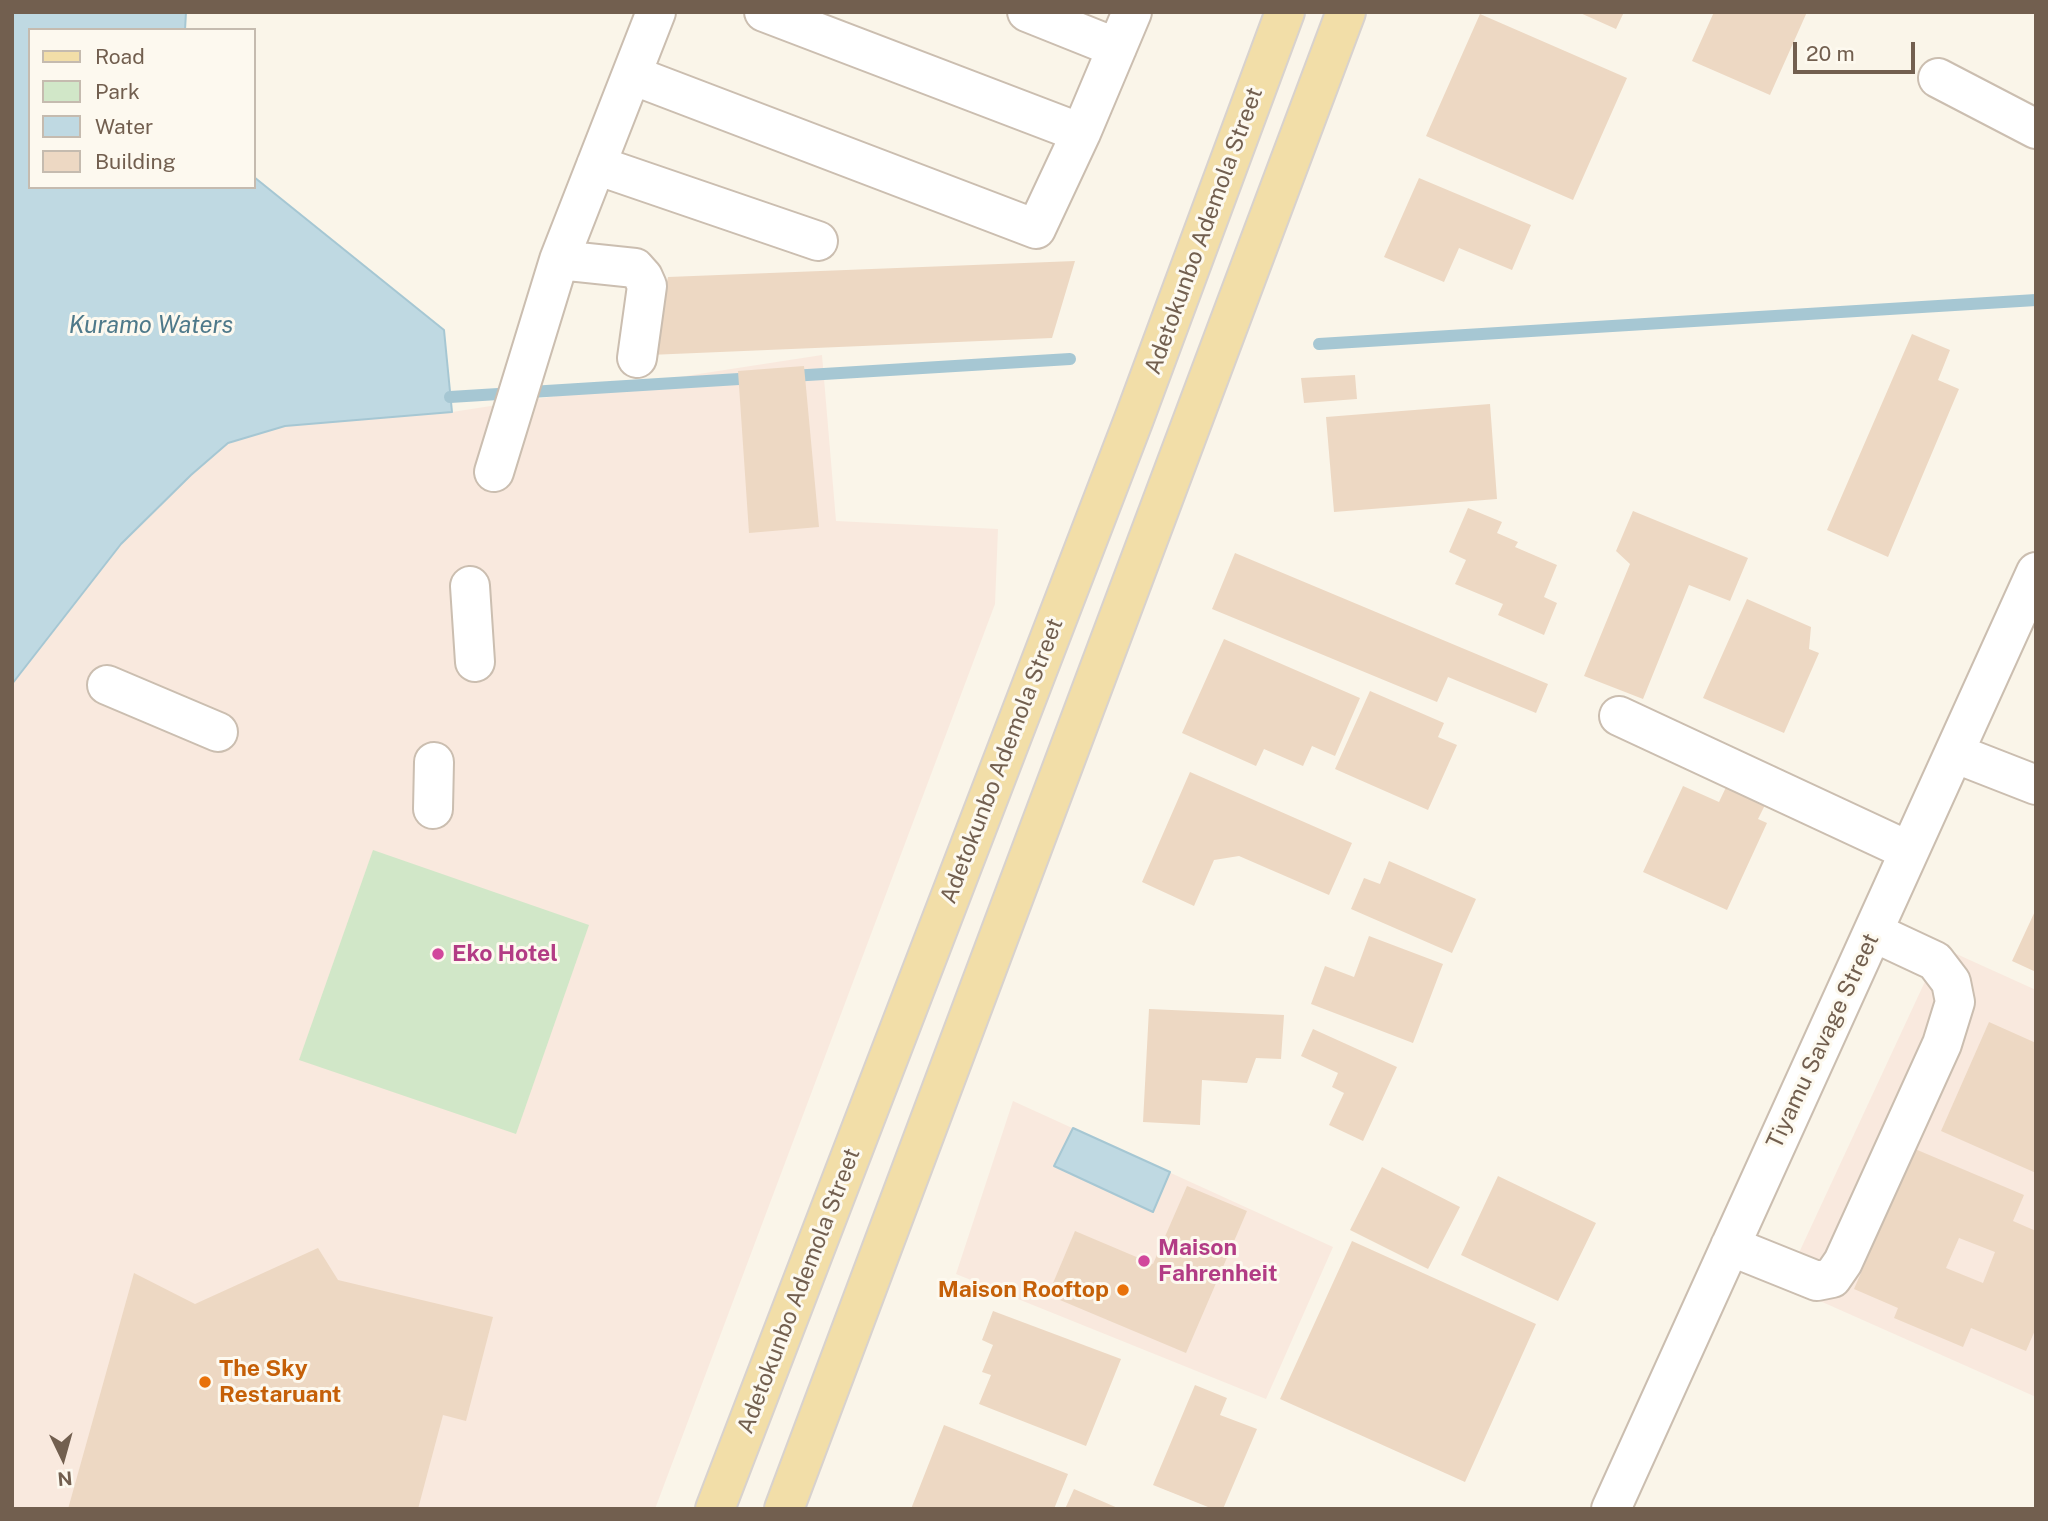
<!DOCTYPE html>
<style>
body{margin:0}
#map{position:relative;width:2048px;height:1521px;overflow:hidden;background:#faf5e9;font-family:"Public Sans",sans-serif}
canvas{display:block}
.frame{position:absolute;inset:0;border:14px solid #725f4f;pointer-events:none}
.legend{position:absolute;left:28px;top:28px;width:228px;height:161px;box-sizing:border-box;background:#fdf9ef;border:2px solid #c5bbaf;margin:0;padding:9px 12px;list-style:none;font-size:21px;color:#725f4f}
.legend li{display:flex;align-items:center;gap:14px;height:35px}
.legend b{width:35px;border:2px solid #c5bbaf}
.north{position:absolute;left:28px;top:1423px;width:70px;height:70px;-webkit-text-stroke:5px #fdf9ef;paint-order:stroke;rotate:175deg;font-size:19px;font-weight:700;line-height:28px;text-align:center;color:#725f4f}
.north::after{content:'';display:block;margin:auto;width:24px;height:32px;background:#725f4f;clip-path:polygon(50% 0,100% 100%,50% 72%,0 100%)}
.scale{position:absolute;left:1793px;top:42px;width:122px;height:32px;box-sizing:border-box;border:4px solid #725f4f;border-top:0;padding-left:9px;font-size:21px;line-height:24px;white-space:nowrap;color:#725f4f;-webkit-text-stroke:5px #fdf9ef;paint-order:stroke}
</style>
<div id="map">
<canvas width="2048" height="1521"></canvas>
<div class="frame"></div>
<ul class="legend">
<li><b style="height:9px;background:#f2dea8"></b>Road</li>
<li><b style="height:19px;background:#d1e7c8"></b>Park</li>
<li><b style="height:19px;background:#bfd9e2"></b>Water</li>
<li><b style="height:19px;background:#edd8c3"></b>Building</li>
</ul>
<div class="north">N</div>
<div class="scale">20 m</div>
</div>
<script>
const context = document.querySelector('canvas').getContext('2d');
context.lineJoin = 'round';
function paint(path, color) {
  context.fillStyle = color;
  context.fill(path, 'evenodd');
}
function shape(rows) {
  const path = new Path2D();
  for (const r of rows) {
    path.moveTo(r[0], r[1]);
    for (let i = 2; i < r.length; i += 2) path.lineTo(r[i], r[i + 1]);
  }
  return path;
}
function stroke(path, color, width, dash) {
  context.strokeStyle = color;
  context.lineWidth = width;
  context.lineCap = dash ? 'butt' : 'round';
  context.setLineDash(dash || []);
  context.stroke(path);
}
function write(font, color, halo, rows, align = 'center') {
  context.font = font + ' "Public Sans",sans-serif';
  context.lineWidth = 6;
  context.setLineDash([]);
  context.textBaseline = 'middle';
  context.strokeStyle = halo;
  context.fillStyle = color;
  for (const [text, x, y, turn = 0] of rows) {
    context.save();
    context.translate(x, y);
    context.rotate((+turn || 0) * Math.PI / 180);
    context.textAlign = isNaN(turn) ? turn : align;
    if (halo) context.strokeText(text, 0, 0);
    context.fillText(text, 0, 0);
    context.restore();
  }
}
const commercial = shape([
 [822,355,836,521,998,529,995,604,655,1509,12,1509,12,684,121,544,191,475,228,443,285,426,452,412],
 [1941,947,2036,990,2036,1397,1784,1285],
 [1013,1101,1333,1247,1266,1399,956,1274]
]);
const green = shape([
 [373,850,589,925,516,1134,299,1060]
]);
const water = shape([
 [12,12,186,12,185,30,30,30,30,187,254,187,254,177,444,330,452,412,285,426,228,443,191,475,121,544,12,684,12,12],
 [1073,1128,1170,1172,1153,1212,1054,1166,1073,1128]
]);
const stream = shape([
 [1319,344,2036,300],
 [791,376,1070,359],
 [450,397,755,378]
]);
const building = shape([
 [1578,12,1624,12,1616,29],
 [1714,12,1807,12,1770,95,1692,61],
 [1480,14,1627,78,1573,200,1426,136],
 [1419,178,1531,225,1512,270,1459,248,1444,282,1384,257],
 [1075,261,1052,338,649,355,668,277],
 [1912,334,1950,350,1938,380,1959,389,1888,557,1827,530],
 [804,366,819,527,749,533,738,371],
 [1355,375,1357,399,1304,403,1301,378],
 [1490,404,1497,499,1334,512,1326,417],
 [1468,508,1502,522,1497,533,1518,542,1515,547,1557,565,1544,597,1557,603,1544,635,1498,615,1503,604,1455,584,1466,560,1449,552],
 [1633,511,1748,558,1730,601,1689,585,1643,699,1584,676,1630,564,1616,551],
 [1235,553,1548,684,1536,713,1448,677,1437,702,1212,609],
 [1747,599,1811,627,1809,649,1819,653,1784,733,1703,698],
 [1224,639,1360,698,1335,756,1312,746,1303,766,1264,749,1256,766,1182,733],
 [1370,691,1444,723,1438,737,1457,745,1428,810,1335,769],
 [1190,772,1352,843,1329,895,1239,856,1214,860,1194,906,1142,882],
 [1728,783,1767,801,1758,819,1767,823,1727,910,1643,872,1683,786,1719,802],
 [1389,861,1476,899,1452,953,1351,909,1364,878,1380,884],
 [2036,909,2036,972,2012,961],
 [1369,936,1443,964,1413,1043,1311,1004,1325,966,1354,977],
 [1149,1009,1284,1015,1281,1059,1256,1058,1247,1083,1202,1080,1200,1125,1143,1122],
 [1989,1022,2036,1043,2036,1173,1941,1131],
 [1313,1029,1397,1067,1363,1141,1329,1125,1344,1093,1332,1087,1338,1073,1301,1056],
 [1915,1149,2024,1195,2013,1221,2036,1231,2036,1328,2026,1351,1971,1328,1963,1347,1894,1318,1898,1308,1854,1289],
 [1959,1238,1995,1252,1983,1283,1946,1268],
 [1382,1167,1460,1207,1428,1269,1350,1230],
 [1498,1176,1596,1223,1558,1301,1461,1255],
 [1187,1186,1247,1211,1186,1353,1048,1295,1075,1231,1153,1264],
 [1352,1241,1536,1324,1465,1482,1280,1399],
 [318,1248,338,1280,493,1317,466,1421,443,1415,418,1509,68,1509,134,1273,195,1304],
 [993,1311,1121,1359,1086,1446,979,1404,991,1375,982,1372,993,1345,982,1340],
 [1195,1385,1227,1398,1220,1415,1257,1429,1223,1509,1213,1509,1153,1485],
 [944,1425,1068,1474,1054,1509,911,1509],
 [1074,1489,1120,1509,1065,1509]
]);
const minor = shape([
 [764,12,1081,133],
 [1027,12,1117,48],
 [632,75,1036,229,1081,133,1132,12],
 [1938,78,2036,129],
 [596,165,818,241],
 [559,260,635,268,643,277,647,286,637,358],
 [494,472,559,260,656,12],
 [470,586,475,662],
 [107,685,218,732],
 [1619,716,1909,851],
 [1954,753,2036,785],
 [433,809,434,762],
 [1730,1246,1817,1281,1832,1278,1843,1262,1942,1044,1955,1002,1951,982,1935,961,1873,932],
 [1611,1509,2036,572]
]);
const major = shape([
 [715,1509,1134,419,1285,12],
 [784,1509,1346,12]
]);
const markers = [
 [438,954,7,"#d1479c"],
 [1144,1261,7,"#d1479c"],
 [1123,1290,7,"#e8710a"],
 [205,1382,7,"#e8710a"]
];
const streetNames = [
 ["Adetokunbo Ademola Street",1204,231,-70],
 ["Adetokunbo Ademola Street",1002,761,-69],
 ["Tiyamu Savage Street",1823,1041,-65],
 ["Adetokunbo Ademola Street",799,1291,-69]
];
const hotelNames = [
 ["Eko Hotel",452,954],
 ["Maison",1158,1248],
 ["Fahrenheit",1158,1274]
];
const foodNames = [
 ["Maison Rooftop",1109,1290],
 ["The Sky",219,1369,"left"],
 ["Restaruant",219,1395,"left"]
];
const waterNames = [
 ["Kuramo Waters",151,326]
];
paint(commercial, '#f9e9de');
paint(green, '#d1e7c8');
paint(water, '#bfd9e2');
stroke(water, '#a6c7d3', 2);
stroke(stream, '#a6c7d3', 12);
paint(building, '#edd8c3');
stroke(minor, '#cbbeb0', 42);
stroke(major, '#d8d2ce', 42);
stroke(minor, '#fff', 38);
stroke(major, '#f2dea8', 38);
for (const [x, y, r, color] of markers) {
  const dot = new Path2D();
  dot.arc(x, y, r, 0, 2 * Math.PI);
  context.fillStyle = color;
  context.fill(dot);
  stroke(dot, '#fdf9ef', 2.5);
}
write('23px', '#725f4f', '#fdf9ef', streetNames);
write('bold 23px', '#b23c85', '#fdf9ef', hotelNames, 'left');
write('bold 23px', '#c56008', '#fdf9ef', foodNames, 'right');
write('italic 24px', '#4e798a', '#fdf9ef', waterNames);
</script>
